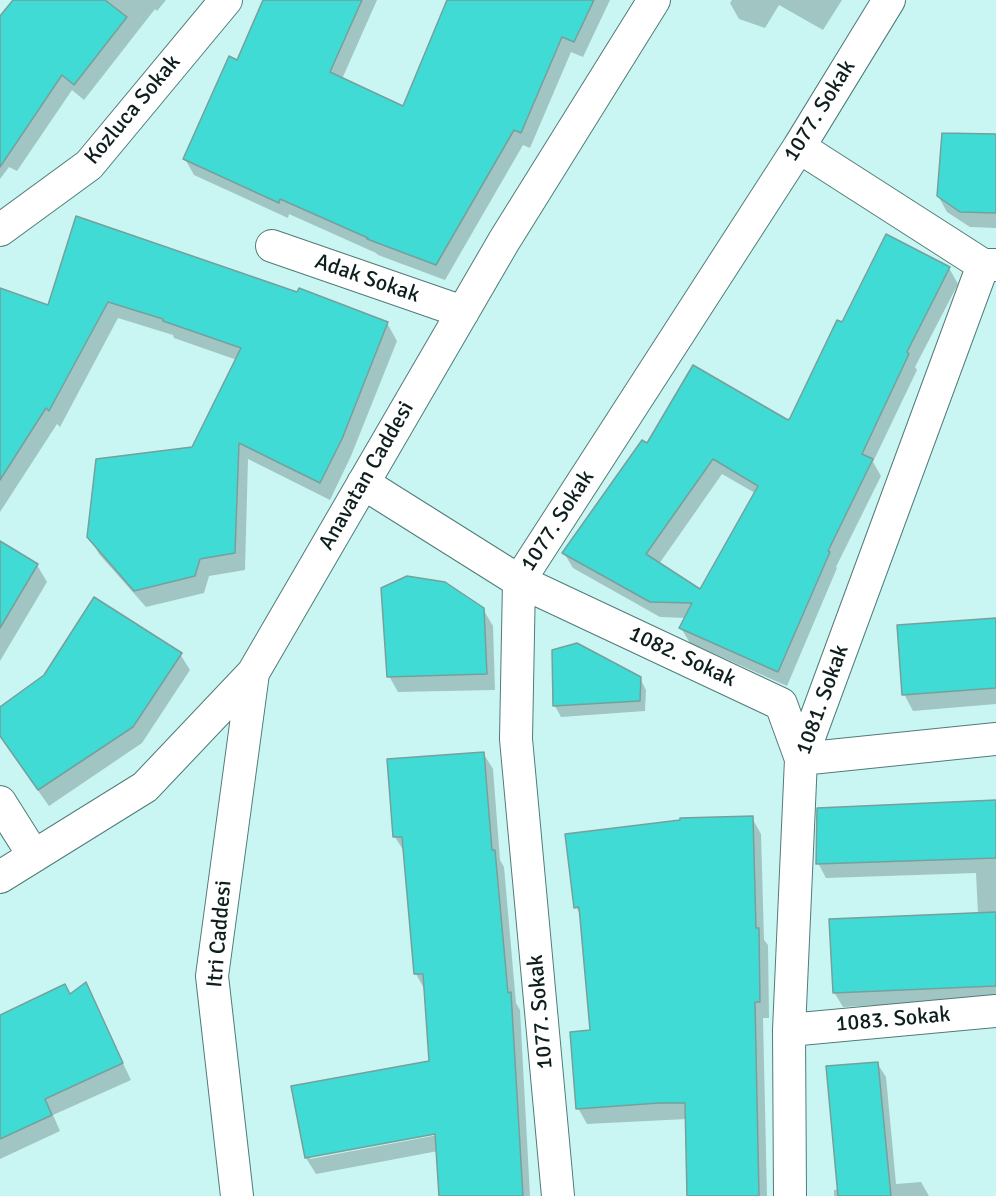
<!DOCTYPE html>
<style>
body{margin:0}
canvas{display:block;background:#c9f6f2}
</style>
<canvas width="996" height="1196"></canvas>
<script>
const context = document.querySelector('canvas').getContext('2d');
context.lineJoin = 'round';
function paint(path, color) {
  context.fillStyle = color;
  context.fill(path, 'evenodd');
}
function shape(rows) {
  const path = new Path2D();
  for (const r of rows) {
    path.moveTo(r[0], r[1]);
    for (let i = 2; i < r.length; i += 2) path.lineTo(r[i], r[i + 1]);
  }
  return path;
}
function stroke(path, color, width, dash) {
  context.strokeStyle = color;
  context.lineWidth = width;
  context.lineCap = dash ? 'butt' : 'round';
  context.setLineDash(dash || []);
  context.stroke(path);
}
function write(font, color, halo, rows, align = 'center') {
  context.font = font + ' Signika,sans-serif';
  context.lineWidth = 6;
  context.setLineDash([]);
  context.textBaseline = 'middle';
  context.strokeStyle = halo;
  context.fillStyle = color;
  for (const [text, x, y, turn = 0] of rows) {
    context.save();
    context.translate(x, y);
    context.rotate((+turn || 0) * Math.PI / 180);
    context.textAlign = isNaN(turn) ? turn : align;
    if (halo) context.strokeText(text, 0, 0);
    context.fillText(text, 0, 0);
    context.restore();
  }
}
const shadow = shape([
 [14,0,166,0,157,11,155,9,84,100,72,90,17,171,9,167,0,179,0,19],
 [265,0,377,0,342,79,404,108,449,0,610,0,583,57,571,52,530,148,523,145,445,280,378,255,376,253,289,214,288,218,194,175,185,159,238,62],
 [732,0,842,0,823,30,779,5,765,28,739,19,730,3],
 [996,136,996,228,970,227,947,212,938,196],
 [77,218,387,323,397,341,351,456,330,500,248,459,245,570,209,576,204,593,146,607,99,554,89,536,193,448,237,360,174,338,173,335,118,318,60,427,57,424,0,512,0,291,49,307],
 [949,268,958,284,915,367,917,370,873,462,881,476,836,567,837,568,787,686,690,643,681,628,686,618,660,617,573,568,564,553,647,446,788,422,842,324],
 [722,474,755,493,700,591,659,564],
 [0,543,37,565,47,582,0,661],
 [483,609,493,626,495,690,398,692,389,676],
 [996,620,996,704,913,711,904,694],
 [180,654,190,670,142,743,49,806,0,737,0,709],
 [640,678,646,690,645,711,561,717,555,706],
 [483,753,493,769,500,860,504,867,516,1003,520,1010,530,1196,448,1196,438,1151,316,1174,306,1158,293,1088,430,1062,425,990,416,974,405,853,395,837,389,761],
 [442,1131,443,1134,310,1159,310,1156],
 [996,801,996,999,843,1007,834,992,978,914,976,873,826,878,818,863],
 [752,818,761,834,764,940,768,945,769,1018,763,1018,767,1196,688,1196,687,1119,587,1124,578,1108,591,1031,581,916,576,907],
 [85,984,131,1080,53,1115,60,1131,0,1159,0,1017,70,996],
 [877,1063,886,1077,896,1184,921,1182,929,1196,834,1196,834,1190,839,1189]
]);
const building = shape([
 [13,0,105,0,127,17,74,85,62,75,0,167,0,16,13,0],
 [263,0,362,0,330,72,403,106,447,0,594,0,574,42,562,37,521,133,514,130,436,265,367,239,368,238,280,199,279,203,183,159,229,56,237,60,263,0],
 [942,133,996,134,996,213,960,212,937,196,942,133],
 [76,216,297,292,299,288,388,322,342,439,320,483,239,443,235,553,200,559,195,576,134,591,87,537,96,459,192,447,241,348,163,321,163,319,108,302,49,411,46,408,0,480,0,288,48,305,76,216],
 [886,234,950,267,907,352,909,354,862,454,873,459,828,551,830,552,778,672,679,628,692,603,650,602,562,553,642,440,647,443,693,365,788,420,790,418,837,320,842,322,886,234],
 [713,459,758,486,700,589,646,554,713,459],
 [0,541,38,564,0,628,0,541],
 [407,576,445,582,484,608,487,674,387,677,381,588,407,576],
 [94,597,182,653,133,727,38,790,0,736,0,707,44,675,94,597],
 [996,618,996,688,902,695,897,625,996,618],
 [577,643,641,677,640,701,553,706,552,650,577,643],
 [484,752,492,850,495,850,508,993,511,992,523,1196,439,1196,435,1134,305,1158,291,1086,429,1061,423,974,414,974,402,837,393,837,387,759,484,752],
 [996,800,996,858,816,864,817,808,996,800],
 [753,816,756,928,759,928,760,1002,755,1002,759,1196,687,1196,685,1103,659,1103,576,1109,570,1032,590,1030,579,907,574,908,565,834,680,820,680,818,753,816],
 [996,912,996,986,833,993,829,919,996,912],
 [86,982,123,1063,45,1099,52,1115,0,1139,0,1015,65,984,70,994,86,982],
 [878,1062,891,1196,838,1196,826,1066,878,1062]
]);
const street = shape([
 [799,147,983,265,996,265],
 [0,230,89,165,226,0],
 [272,246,463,312],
 [363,483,519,581,781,704,801,759,996,739],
 [0,802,34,856],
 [0,877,145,787,253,673,504,241,654,0],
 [789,1030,996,1011],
 [237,1196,212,976,253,673],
 [558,1196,516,739,519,581,799,147,889,0],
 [790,1196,789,1030,801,759,983,265]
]);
const streetNames = [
 ["Kozluca Sokak",133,110,-50],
 ["1077. Sokak",820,111,-58],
 ["Adak Sokak",367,279,19],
 ["Anavatan Caddesi",367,476,-60],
 ["1077. Sokak",558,521,-57],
 ["1082. Sokak",682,657,25],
 ["1081. Sokak",823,700,-70],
 ["Itri Caddesi",220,934,-85],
 ["1077. Sokak",541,1012,-95],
 ["1083. Sokak",893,1020,-5]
];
paint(shadow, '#0003');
paint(building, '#3fdbd4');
stroke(building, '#76a09d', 1.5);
stroke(street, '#517b78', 34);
stroke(street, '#fff', 32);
write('22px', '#0e1f1e', '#fff', streetNames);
</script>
